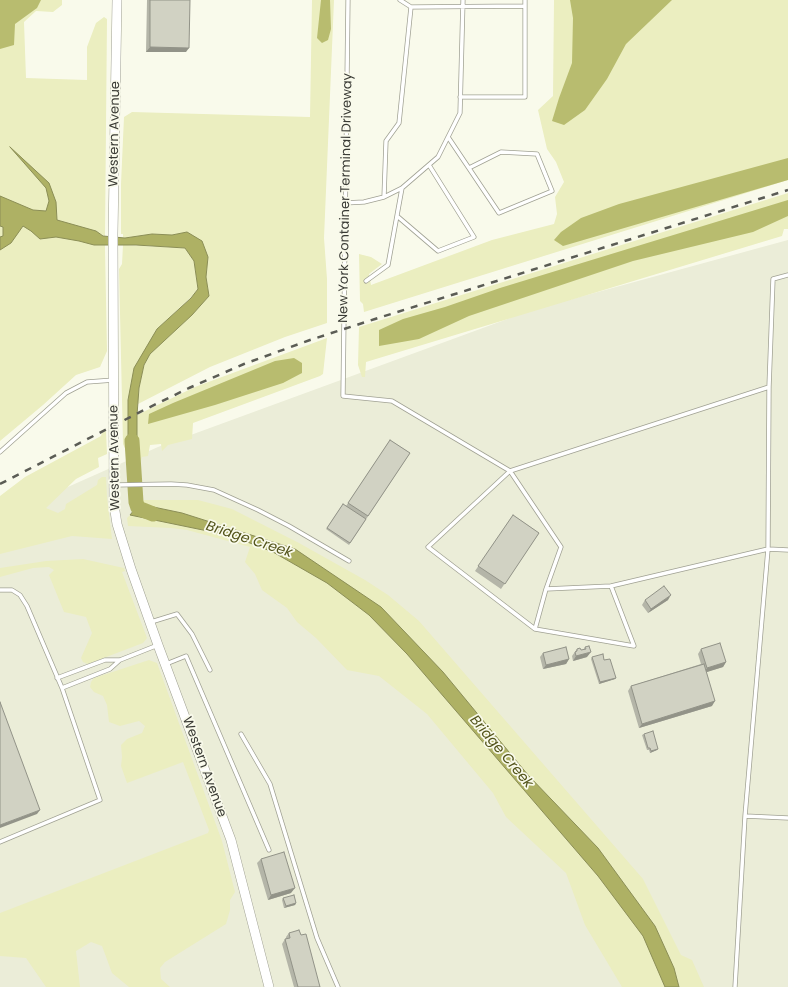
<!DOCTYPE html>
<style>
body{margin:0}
canvas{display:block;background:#f9faeb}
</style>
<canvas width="788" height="987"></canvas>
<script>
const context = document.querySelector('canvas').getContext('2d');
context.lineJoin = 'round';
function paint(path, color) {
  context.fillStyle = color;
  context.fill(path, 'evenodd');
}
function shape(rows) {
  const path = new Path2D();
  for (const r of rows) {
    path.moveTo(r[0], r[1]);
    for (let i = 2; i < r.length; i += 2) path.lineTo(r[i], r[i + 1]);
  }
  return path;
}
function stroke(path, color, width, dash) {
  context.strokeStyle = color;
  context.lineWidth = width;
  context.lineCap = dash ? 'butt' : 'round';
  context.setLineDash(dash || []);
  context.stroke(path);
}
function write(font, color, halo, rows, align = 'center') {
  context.font = font + ' Poppins,sans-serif';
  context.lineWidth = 3.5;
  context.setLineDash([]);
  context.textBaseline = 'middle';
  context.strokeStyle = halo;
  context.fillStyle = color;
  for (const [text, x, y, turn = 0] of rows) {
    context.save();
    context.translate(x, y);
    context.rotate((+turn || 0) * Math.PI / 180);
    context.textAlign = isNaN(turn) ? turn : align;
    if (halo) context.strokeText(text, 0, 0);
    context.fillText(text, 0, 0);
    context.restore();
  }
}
const built = shape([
 [788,240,788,987,0,987,0,517,158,447,532,310]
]);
const green = shape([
 [0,0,62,0,62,5,53,12,36,11,24,22,26,78,87,80,87,47,96,23,104,17,107,19,105,236,100,234,100,245,105,245,105,249,107,351,100,367,76,375,43,405,0,441],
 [312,0,334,0,324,238,327,279,327,323,285,337,210,367,138,404,139,388,144,366,150,354,192,315,209,296,206,277,208,257,187,232,172,235,152,234,125,238,123,237,123,234,121,234,121,184,124,117,132,112,310,117],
 [554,0,788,0,788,180,364,312,363,304,360,301,359,254,371,257,382,264,369,274,371,285,492,240,554,224,557,214,555,197,564,182,556,162,547,149,538,110,553,96],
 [788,193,788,229,784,229,782,236,366,362,365,377,362,377,358,365,359,327],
 [123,245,185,248,194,261,198,289,191,297,157,329,128,400,128,455,123,444,119,269,122,264],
 [327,338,323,374,320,376,193,423,192,439,168,445,162,451,161,444,150,445,148,456,142,457,139,469,137,467,137,415,195,387],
 [106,431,107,454,98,458,99,467,76,479,46,508,58,513,65,509,66,504,97,485,98,480,102,477,106,477,107,497,112,539,72,536,0,554,0,496,25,477,101,436,102,433],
 [144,500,198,500,232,509,299,543,365,580,388,595,419,621,643,879,681,955,692,960,704,987,679,987,674,968,528,775,443,672,295,549,182,513,139,504],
 [130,515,232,536,273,552,327,583,369,615,407,654,598,876,644,936,665,987,622,987,585,925,566,873,506,817,493,793,427,714,379,676,347,670,316,638,297,622,287,608,262,590,255,574,245,562,250,547,187,530,171,528,128,526,127,518],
 [83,559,124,568,125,571,122,572,147,638,143,643,88,664,83,662,81,658,92,633,86,617,64,612,49,575,54,570,49,567,33,568,0,577,0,568,46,561],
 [149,660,157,663,222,841,235,892,230,900,230,910,226,924,165,962,160,968,161,979,170,987,129,987,112,973,102,946,91,942,76,951,80,987,46,987,26,958,0,956,0,913,208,833,209,830,183,762,127,783,121,766,122,757,121,745,127,739,142,733,145,726,139,721,120,726,109,722,107,705,103,696,94,692,90,687,91,682,94,678]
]);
const forest = shape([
 [0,0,41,0,37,8,15,24,14,45,0,49],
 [321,0,330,0,331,29,328,40,322,43,317,38],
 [570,0,672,0,626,44,607,79,585,110,564,125,552,121,559,98,572,63,573,18],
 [788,158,788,180,563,246,554,240,561,232,581,218,619,204],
 [788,200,788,216,753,232,633,261,469,316,419,339,379,346,379,330,403,319,445,307,500,288],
 [294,358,302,363,302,373,283,383,215,405,148,424,149,414,173,403,275,361]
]);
const water = shape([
 [10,147,49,183,56,202,57,220,96,231,103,236,125,238,152,234,172,235,187,232,202,241,208,257,206,277,209,296,192,315,150,354,144,365,139,388,137,415,137,467,128,455,128,400,134,368,157,329,191,298,198,289,194,261,185,248,136,245,94,245,79,241,56,237,40,239,31,231,23,226,11,243,0,250,0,237,3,236,3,227,0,226,0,196,33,210,46,211,49,201,46,188,10,147],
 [139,504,182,513,295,549,381,607,443,672,528,775,598,848,655,926,674,968,679,987,665,987,643,936,598,876,407,654,369,615,327,583,273,552,232,536,130,515,139,504]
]);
const river = shape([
 [132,441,136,502,138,508,153,514]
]);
const service = shape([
 [348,0,343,396,392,401,510,471,561,547,546,589,611,586,768,549,788,550],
 [411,7,525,6,525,0],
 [460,97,525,97,525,6],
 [448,137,499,213,552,191,537,154,501,152,469,168],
 [402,188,438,157,460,113,463,0],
 [384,197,386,141,399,123,411,7,400,0],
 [344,203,364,202,384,197,402,188,388,265,366,281],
 [397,216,438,251,474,237,429,165],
 [788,275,773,279,769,387,768,549,745,816,788,818],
 [0,452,66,393,87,382,114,380],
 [115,485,171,484,187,485,214,490,258,510,289,526,349,561],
 [546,589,535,629,428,547,510,471,769,387],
 [0,590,12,590,20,595,27,606,62,688,100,800,0,842],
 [151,622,177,614,192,634,210,670],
 [535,629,634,646,611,586],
 [166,664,186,656,269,850],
 [57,678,105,660,120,660,158,645],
 [62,688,110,669,120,660],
 [241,734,270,784,317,938,338,987],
 [735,987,745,816]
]);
const tertiary = shape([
 [117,0,113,234,114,505,117,524,131,569,158,645,231,840,269,987]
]);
const rail = shape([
 [0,484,144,410,189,388,244,364,310,340,375,319,788,190]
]);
const wall = shape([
 [147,0,190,0,186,52,146,52],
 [390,440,410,453,349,545,326,529,343,504,346,506],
 [513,515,539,533,501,589,475,571],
 [645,600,668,600,648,613,642,605],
 [585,647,587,657,573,661,572,656,577,649,581,650,583,650],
 [701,649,726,662,723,667,706,672,712,706,639,728,628,691,631,686,701,664,698,654],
 [543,653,569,659,566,664,543,669,540,657],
 [592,657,604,660,616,678,615,679,599,684,591,659],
 [644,734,658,749,657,750,650,753,649,750,647,750,642,735],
 [261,859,291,893,268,900,257,863],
 [283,898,296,903,295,905,284,908,282,900],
 [289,933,301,935,320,987,294,987,282,944,285,939,286,939,286,937]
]);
const shadedWall = shape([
 [150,47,189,48,186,52,146,52],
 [671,595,668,600,648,613,651,609],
 [591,652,587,657,573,661,576,656],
 [569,659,566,664,543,669,546,665],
 [726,662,723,667,704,673,707,668],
 [616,678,615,679,599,684,600,682],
 [715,701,712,706,639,728,642,724],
 [658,749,657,750,650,753,651,751],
 [40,810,37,814,0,828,0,825],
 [295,888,291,893,268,900,271,895],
 [296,903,295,905,284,908,286,906]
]);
const building = shape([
 [150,0,190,0,189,48,150,47,150,0],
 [390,440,410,453,368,516,348,503,390,440],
 [343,504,366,519,350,543,327,528,343,504],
 [513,515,539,533,505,584,478,566,513,515],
 [664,586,671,595,651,609,645,600,664,586],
 [720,643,726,662,707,668,701,649,720,643],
 [589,646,591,652,576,656,575,652,577,651,577,649,580,648,581,650,586,649,585,647,589,646],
 [566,647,569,659,546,665,543,653,566,647],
 [603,654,604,660,610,659,616,678,600,682,592,657,603,654],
 [704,664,715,701,642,724,631,686,704,664],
 [0,702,40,810,0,825,0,702],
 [653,731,658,749,651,751,650,748,648,748,644,734,653,731],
 [284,852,295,888,271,895,261,859,284,852],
 [294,895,296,903,286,906,283,898,294,895],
 [299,930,301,935,306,934,320,987,298,987,285,939,290,938,289,933,299,930]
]);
const streetNames = [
 ["Western Avenue",115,134,-89],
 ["New York Container Terminal Driveway",346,198,-89],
 ["Western Avenue",115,458,-91],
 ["Western Avenue",204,767,70]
];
const waterNames = [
 ["Bridge Creek",249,540,18],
 ["Bridge Creek",501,752,50]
];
paint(built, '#ebedd8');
paint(green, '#ebeec0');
paint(forest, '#b8bc6f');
paint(water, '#aeb164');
stroke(water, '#8b8e56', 1);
stroke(river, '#aeb164', 15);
stroke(service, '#a0a193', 5);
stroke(tertiary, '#a0a193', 10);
stroke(service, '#fff', 3.5);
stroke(tertiary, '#fff', 9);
stroke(rail, '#5b5c55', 2.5, [7, 7]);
paint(wall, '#b4b5a8');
paint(shadedWall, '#929388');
paint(building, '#d1d2c3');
stroke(building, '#929388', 1);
write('13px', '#3a3b35', '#f9faeb', streetNames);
write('italic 14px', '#53541b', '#f9faeb', waterNames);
</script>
